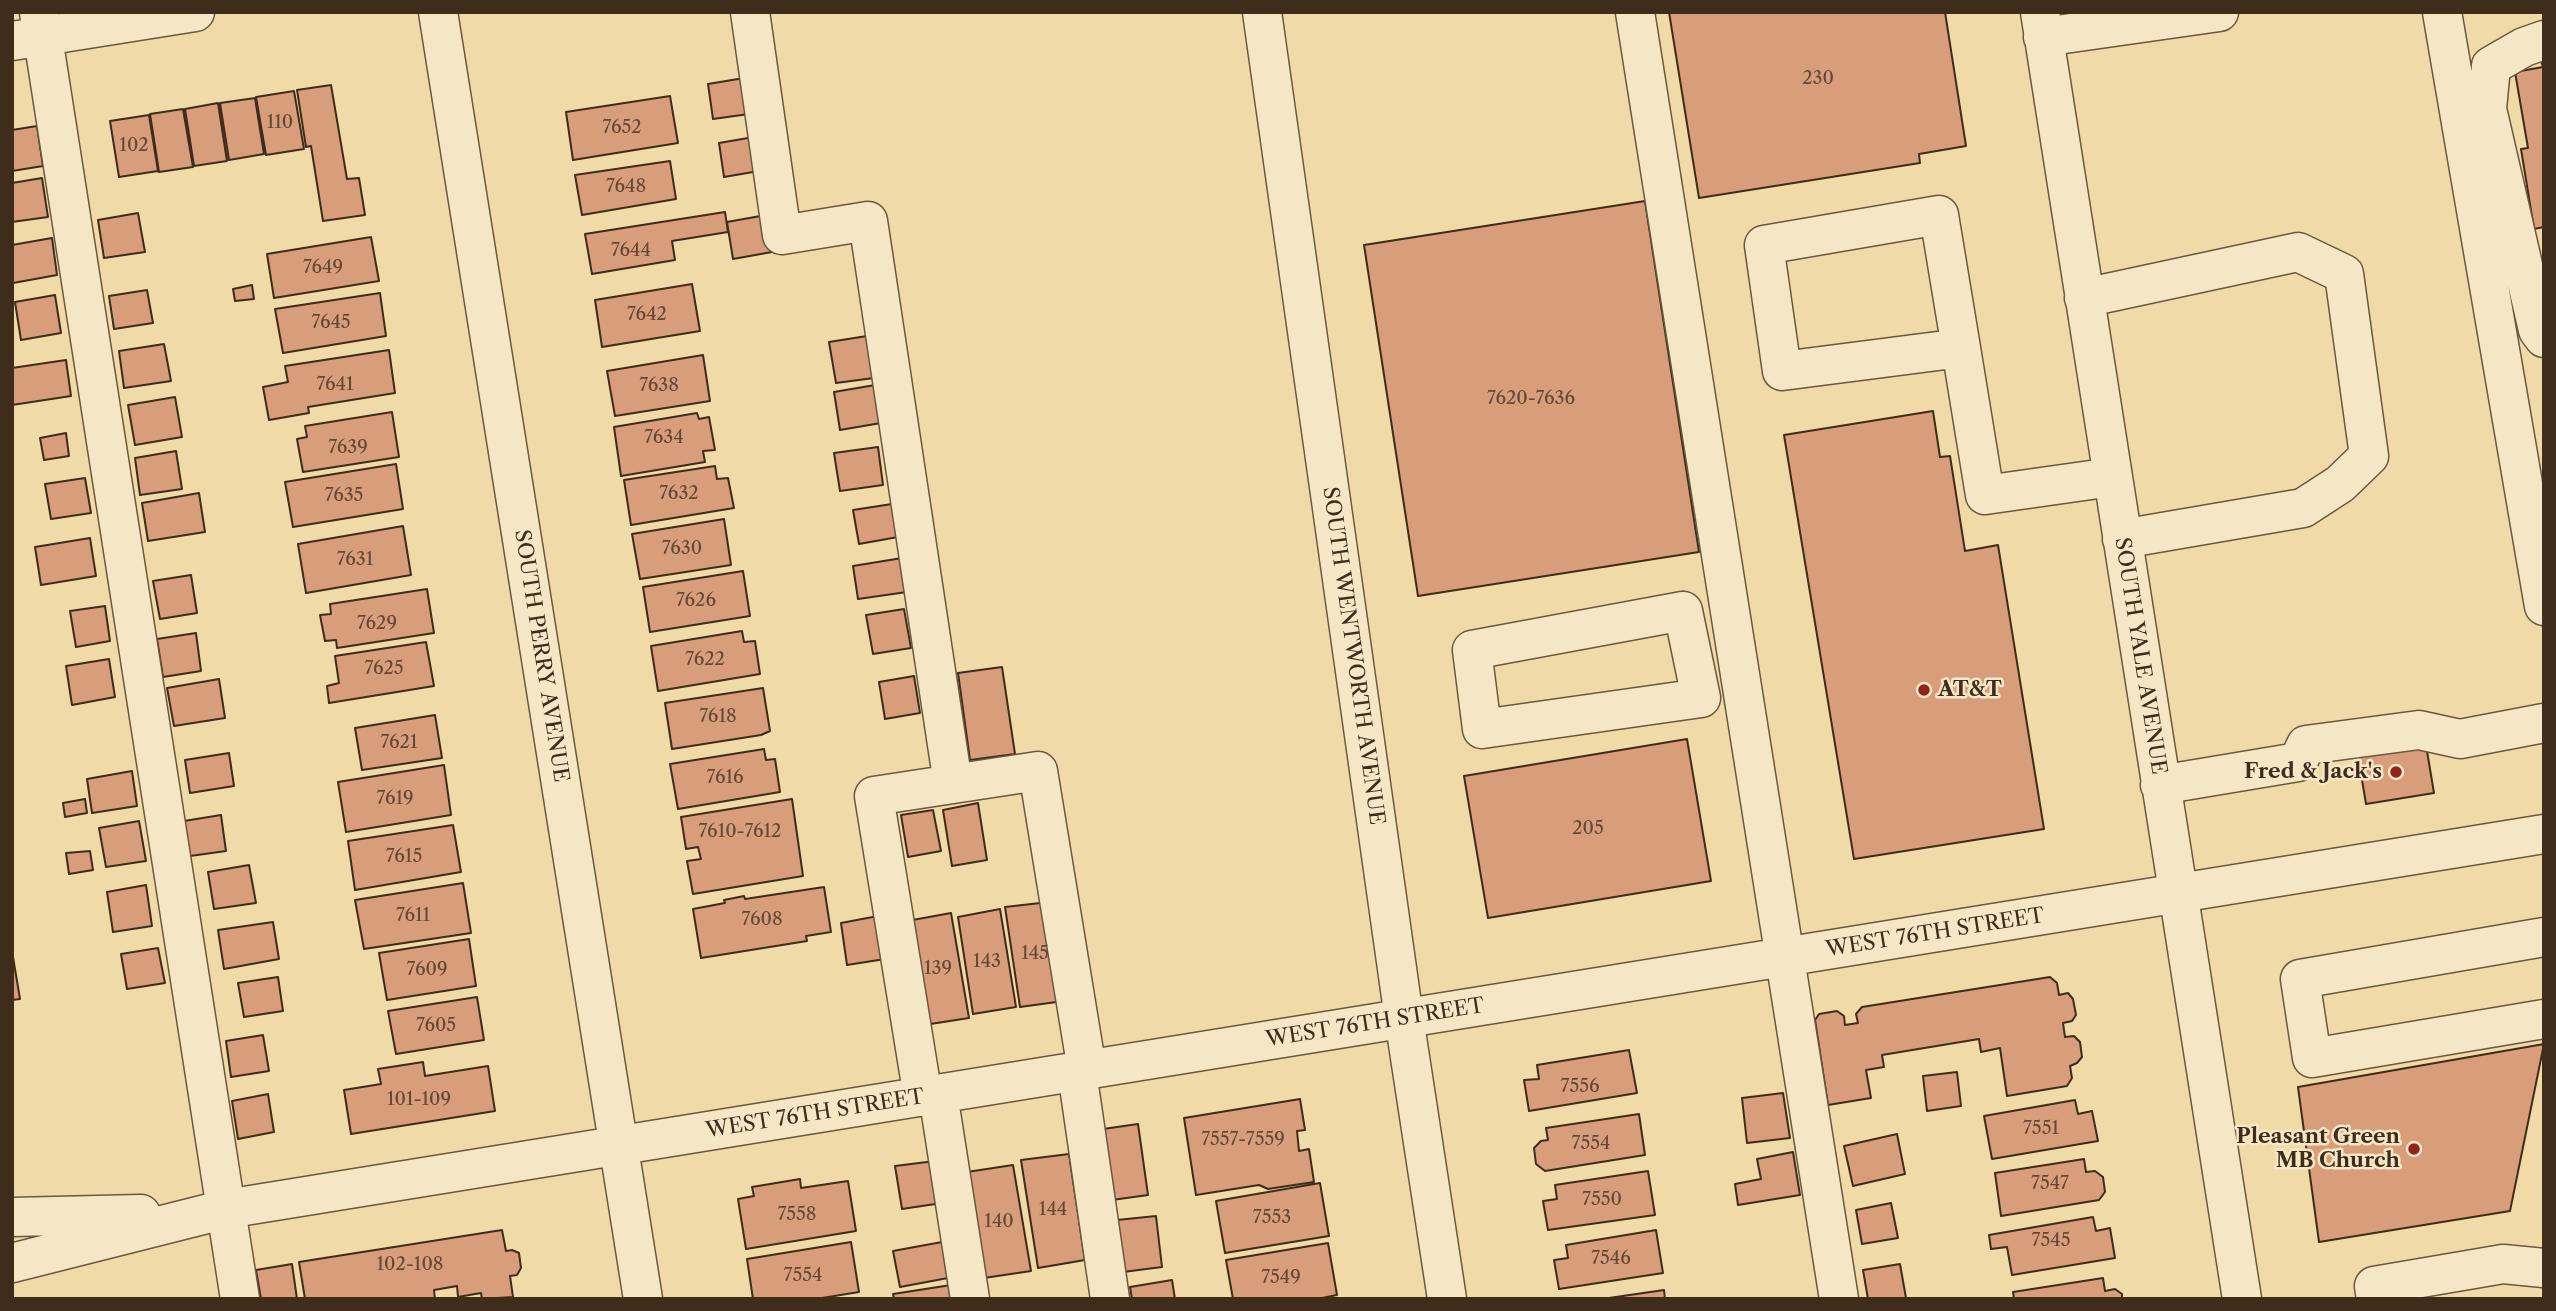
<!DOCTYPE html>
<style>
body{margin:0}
#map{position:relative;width:2556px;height:1311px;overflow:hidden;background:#f0daa8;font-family:"Libre Caslon Text",serif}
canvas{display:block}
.frame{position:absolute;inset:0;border:14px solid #3f2c1b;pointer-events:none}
</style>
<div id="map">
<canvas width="2556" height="1311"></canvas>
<div class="frame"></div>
</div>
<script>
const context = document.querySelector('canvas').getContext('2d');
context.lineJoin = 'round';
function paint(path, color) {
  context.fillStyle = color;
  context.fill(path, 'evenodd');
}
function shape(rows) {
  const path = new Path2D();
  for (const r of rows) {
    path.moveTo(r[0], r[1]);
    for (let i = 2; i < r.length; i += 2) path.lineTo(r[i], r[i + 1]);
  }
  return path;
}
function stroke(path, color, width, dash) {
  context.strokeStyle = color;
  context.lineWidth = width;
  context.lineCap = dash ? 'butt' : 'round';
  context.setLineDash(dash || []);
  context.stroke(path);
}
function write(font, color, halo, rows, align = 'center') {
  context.font = font + ' "Libre Caslon Text",serif';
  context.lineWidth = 5;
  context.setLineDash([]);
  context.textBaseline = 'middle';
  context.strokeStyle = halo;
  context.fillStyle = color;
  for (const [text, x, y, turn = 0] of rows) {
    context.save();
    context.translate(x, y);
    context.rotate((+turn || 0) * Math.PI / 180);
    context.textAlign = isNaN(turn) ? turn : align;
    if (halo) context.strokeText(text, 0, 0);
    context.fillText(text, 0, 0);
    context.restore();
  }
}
const building = shape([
 [1669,12,1945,12,1966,146,1919,154,1920,163,1699,198,1669,12],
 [2544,57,2544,227,2534,229,2521,149,2528,148,2515,72,2543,67,2540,58,2544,57],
 [744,78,749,114,713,119,708,84,744,78],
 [331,85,347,179,359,178,365,215,323,221,311,146,306,147,297,90,331,85],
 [294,91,304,149,266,155,256,97,294,91],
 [670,96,678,143,573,160,566,112,670,96],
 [255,98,264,154,229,160,220,103,255,98],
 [218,103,227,161,194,166,185,109,218,103],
 [183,109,193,167,159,172,150,114,183,109],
 [149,115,158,171,119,177,110,121,149,115],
 [37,126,43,166,12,171,12,130,37,126],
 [754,137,759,171,724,177,719,143,754,137],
 [670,161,676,199,582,215,575,175,670,161],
 [42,178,48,217,12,222,12,183,42,178],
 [1645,201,1699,552,1418,596,1364,245,1645,201],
 [725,212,728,232,672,241,675,260,592,274,585,234,725,212],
 [138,213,145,252,104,258,98,220,138,213],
 [766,215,772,252,733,259,727,222,766,215],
 [371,237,379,281,274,298,267,254,371,237],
 [52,238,57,275,13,283,12,245,52,238],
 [692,284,700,331,602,347,595,300,692,284],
 [252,285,254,299,235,301,233,289,252,285],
 [147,290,153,323,114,329,109,296,147,290],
 [380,293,386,336,283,353,275,309,380,293],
 [55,295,61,333,21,340,15,302,55,295],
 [867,336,874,378,836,383,829,342,867,336],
 [164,344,171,381,124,388,119,351,164,344],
 [389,350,395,393,308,407,309,413,269,420,263,387,288,382,285,366,389,350],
 [703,355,710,401,615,416,607,371,703,355],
 [66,360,71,396,12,405,12,368,66,360],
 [875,385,881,423,840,430,834,392,875,385],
 [175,397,182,437,135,445,128,405,175,397],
 [1933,411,1940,457,1950,456,1965,551,1998,545,2044,829,1854,859,1784,435,1933,411],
 [392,412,399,457,303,472,297,439,307,437,305,426,392,412],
 [697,413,699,419,709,417,715,450,703,451,705,462,621,476,614,427,697,413],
 [66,433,69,456,44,460,40,438,66,433],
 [878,447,883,485,840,491,834,453,878,447],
 [176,451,182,489,140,495,135,458,176,451],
 [396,464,403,509,293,527,285,482,396,464],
 [715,466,717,479,728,478,734,508,631,525,624,480,715,466],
 [85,478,91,513,51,519,45,484,85,478],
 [199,493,205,532,148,541,142,503,199,493],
 [892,504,898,537,859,544,853,510,892,504],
 [724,519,731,565,640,579,632,534,724,519],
 [403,526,411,575,306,593,298,544,403,526],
 [90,538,96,576,41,585,35,547,90,538],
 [902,558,907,592,858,599,853,566,902,558],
 [743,571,750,616,650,632,643,587,743,571],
 [191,575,197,613,160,619,153,581,191,575],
 [427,589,434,633,337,648,336,640,325,641,320,615,331,614,330,604,427,589],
 [105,606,110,641,76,647,70,611,105,606],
 [904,609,911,648,873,654,866,615,904,609],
 [742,631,744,642,755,641,760,674,658,691,651,646,742,631],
 [196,633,201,671,163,677,157,639,196,633],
 [426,642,434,686,329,703,327,686,339,683,335,656,426,642],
 [109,659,115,697,72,705,66,666,109,659],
 [1002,667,1015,754,970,760,958,673,1002,667],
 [914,676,920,713,885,719,879,682,914,676],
 [219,679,225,718,174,726,167,688,219,679],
 [763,688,770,731,761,735,672,749,665,703,763,688],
 [435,715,442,758,362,770,355,728,435,715],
 [1687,739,1711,881,1488,918,1464,776,1687,739],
 [2425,739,2434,793,2366,804,2357,750,2425,739],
 [764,749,766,760,775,759,780,792,678,809,670,764,764,749],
 [229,753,234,786,190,793,185,760,229,753],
 [444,765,451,815,346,832,338,782,444,765],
 [132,771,137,806,92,813,87,779,132,771],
 [85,799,87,813,65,817,63,803,85,799],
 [792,799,803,876,693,894,687,861,701,859,698,847,686,849,681,817,792,799],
 [978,803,987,860,952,866,943,810,978,803],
 [933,810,941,851,908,857,901,815,933,810],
 [221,815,226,851,190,856,184,821,221,815],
 [139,821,146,861,106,867,99,828,139,821],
 [453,825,461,872,355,890,348,841,453,825],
 [90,851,93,870,69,874,66,853,90,851],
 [249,865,256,903,214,909,208,872,249,865],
 [463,883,471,933,364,949,355,900,463,883],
 [146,885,152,926,113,932,107,892,146,885],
 [824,887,831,932,806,936,807,941,701,958,693,909,725,903,724,900,744,896,745,899,824,887],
 [1049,902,1064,1001,1020,1007,1005,907,1049,902],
 [1000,909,1016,1007,973,1014,958,917,1000,909],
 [951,913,969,1018,924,1025,907,921,951,913],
 [878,916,885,959,847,965,841,923,878,916],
 [273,922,279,959,224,969,218,930,273,922],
 [469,939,476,986,387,1000,379,953,469,939],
 [158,948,165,983,127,989,121,954,158,948],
 [13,957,20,999,12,1000,12,958,13,957],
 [278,977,283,1011,244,1017,238,983,278,977],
 [2050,977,2057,983,2059,995,2068,993,2073,999,2076,1015,2072,1021,2063,1023,2065,1037,2074,1036,2080,1042,2082,1057,2077,1063,2070,1066,2072,1078,2067,1086,2007,1096,2000,1048,1981,1052,1979,1039,1882,1055,1884,1067,1866,1070,1871,1098,1828,1105,1815,1020,1819,1014,1837,1011,1844,1016,1845,1025,1858,1023,1856,1014,1862,1007,2050,977],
 [477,997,484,1040,396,1054,388,1011,477,997],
 [263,1035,269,1071,231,1077,226,1041,263,1035],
 [2544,1044,2510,1211,2319,1242,2298,1087,2544,1044],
 [1629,1050,1637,1093,1529,1111,1524,1080,1539,1079,1537,1065,1629,1050],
 [423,1062,425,1076,488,1066,495,1111,351,1134,344,1090,381,1084,378,1069,423,1062],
 [1957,1072,1961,1106,1927,1111,1923,1076,1957,1072],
 [1783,1093,1790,1138,1747,1143,1742,1098,1783,1093],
 [268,1094,274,1132,238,1139,232,1101,268,1094],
 [1300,1099,1305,1130,1297,1131,1299,1151,1309,1149,1314,1182,1268,1189,1259,1185,1196,1195,1184,1118,1300,1099],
 [2075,1100,2078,1114,2092,1111,2098,1141,1992,1159,1984,1116,2075,1100],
 [1639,1114,1645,1155,1545,1171,1536,1164,1534,1148,1541,1141,1548,1140,1546,1128,1639,1114],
 [1138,1124,1148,1195,1112,1200,1103,1129,1138,1124],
 [1897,1134,1905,1174,1853,1186,1844,1146,1897,1134],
 [1793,1152,1800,1195,1738,1205,1735,1184,1761,1179,1757,1159,1793,1152],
 [1069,1154,1085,1260,1038,1268,1021,1160,1069,1154],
 [2084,1159,2086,1172,2095,1171,2103,1177,2105,1192,2099,1200,2001,1216,1995,1173,2084,1159],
 [935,1161,942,1203,902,1209,895,1166,935,1161],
 [1013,1165,1031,1271,984,1278,967,1172,1013,1165],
 [1648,1171,1655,1215,1548,1230,1543,1201,1557,1199,1555,1185,1648,1171],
 [800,1179,801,1188,848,1181,856,1231,746,1249,738,1199,754,1196,752,1187,800,1179],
 [1320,1183,1329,1236,1225,1253,1216,1201,1320,1183],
 [1891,1203,1898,1238,1862,1244,1856,1210,1891,1203],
 [1156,1216,1162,1267,1123,1272,1117,1220,1156,1216],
 [2093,1217,2096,1231,2110,1228,2115,1258,2012,1275,2007,1247,1991,1249,1989,1235,2093,1217],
 [502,1230,506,1251,512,1250,519,1253,521,1268,517,1275,510,1276,513,1297,482,1299,481,1293,458,1297,457,1286,434,1290,435,1299,305,1299,299,1262,502,1230],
 [1656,1230,1663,1273,1559,1289,1554,1260,1568,1258,1566,1245,1656,1230],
 [851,1242,859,1292,816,1299,753,1299,747,1259,851,1242],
 [942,1242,948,1278,900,1287,893,1251,942,1242],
 [1328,1243,1337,1295,1317,1299,1233,1299,1226,1260,1328,1243],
 [292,1264,297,1299,261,1299,256,1270,292,1264],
 [1900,1264,1906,1298,1868,1299,1863,1270,1900,1264],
 [2103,1278,2105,1291,2115,1289,2122,1294,2122,1299,2014,1299,2013,1292,2103,1278],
 [1172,1280,1175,1299,1132,1299,1130,1287,1172,1280],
 [951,1285,954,1299,894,1299,893,1294,951,1285],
 [1664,1290,1665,1299,1602,1299,1664,1290]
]);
const minor = shape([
 [39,12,240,1299],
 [438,12,643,1299],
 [750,12,782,235,868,221,953,784],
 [1262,12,1404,1018,1447,1299],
 [1635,12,1839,1299],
 [2040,12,2242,1299],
 [2442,12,2544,606],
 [2043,37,2219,12],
 [2544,40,2524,47,2491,66,2487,109,2538,330,2544,338],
 [12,41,195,12],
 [2084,298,2298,252,2344,274,2369,456,2340,484,2303,508,2122,539],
 [1961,348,1782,371,1764,245,1939,215,1961,348,1985,495,2112,477],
 [1683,611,1701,698,1482,729,1472,650,1683,611],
 [2160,785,2298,762,2306,745,2419,730,2460,739,2544,723],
 [2544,937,2300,979,2312,1058,2544,1019],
 [1077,1072,1110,1299],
 [938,1094,970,1299],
 [923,1097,874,796,1038,771,1087,1070],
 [12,1217,141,1214],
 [12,1263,226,1209,2544,834],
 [2376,1299,2374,1286,2503,1264,2544,1268]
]);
const markers = [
 [1924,690,7,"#8f2418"],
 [2396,772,7,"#8f2418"],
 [2414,1149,7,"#8f2418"]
];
const numberNames = [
 ["230",1818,79],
 ["110",280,123],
 ["7652",622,128],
 ["102",134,146],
 ["7648",626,187],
 ["7644",631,251],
 ["7649",323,268],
 ["7642",647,315],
 ["7645",331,323],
 ["7641",335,385],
 ["7638",659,386],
 ["7620-7636",1531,399],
 ["7634",664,438],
 ["7639",348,448],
 ["7632",679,494],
 ["7635",344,496],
 ["7630",682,549],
 ["7631",355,560],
 ["7626",696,601],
 ["7629",377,624],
 ["7622",705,660],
 ["7625",384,669],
 ["7618",718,717],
 ["7621",399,743],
 ["7616",725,778],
 ["7619",395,799],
 ["205",1588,829],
 ["7610-7612",740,832],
 ["7615",404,857],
 ["7611",413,916],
 ["7608",762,920],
 ["145",1035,954],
 ["143",987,962],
 ["139",938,969],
 ["7609",427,970],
 ["7605",436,1026],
 ["7556",1580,1087],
 ["101-109",419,1100],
 ["7551",2041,1129],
 ["7557-7559",1243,1140],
 ["7554",1591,1144],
 ["7547",2050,1184],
 ["7550",1602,1200],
 ["144",1053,1210],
 ["7558",797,1215],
 ["7553",1272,1218],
 ["140",999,1222],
 ["7545",2051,1241],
 ["7546",1611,1259],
 ["102-108",410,1265],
 ["7554",803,1276],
 ["7549",1281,1278]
];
const streetNames = [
 ["SOUTH PERRY AVENUE",541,656,81],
 ["SOUTH WENTWORTH AVENUE",1353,656,82],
 ["SOUTH YALE AVENUE",2140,656,81],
 ["WEST 76TH STREET",1935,933,-9],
 ["WEST 76TH STREET",1375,1023,-9],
 ["WEST 76TH STREET",815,1114,-9]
];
const poiNames = [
 ["AT&T",1938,690,"left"],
 ["Fred & Jack's",2382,772],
 ["Pleasant Green",2400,1137],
 ["MB Church",2400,1161]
];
paint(building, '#d89d7b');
stroke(building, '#3f2c1b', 2);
stroke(minor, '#6b583e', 41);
stroke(minor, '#f5e7c6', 38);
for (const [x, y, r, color] of markers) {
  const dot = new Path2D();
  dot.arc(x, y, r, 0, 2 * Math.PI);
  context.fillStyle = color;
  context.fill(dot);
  stroke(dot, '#f5e7c6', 2.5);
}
write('18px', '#654833', null, numberNames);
write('21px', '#3f2c1b', '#f5e7c6', streetNames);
write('bold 21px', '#3f2c1b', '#f5e7c6', poiNames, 'right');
</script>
